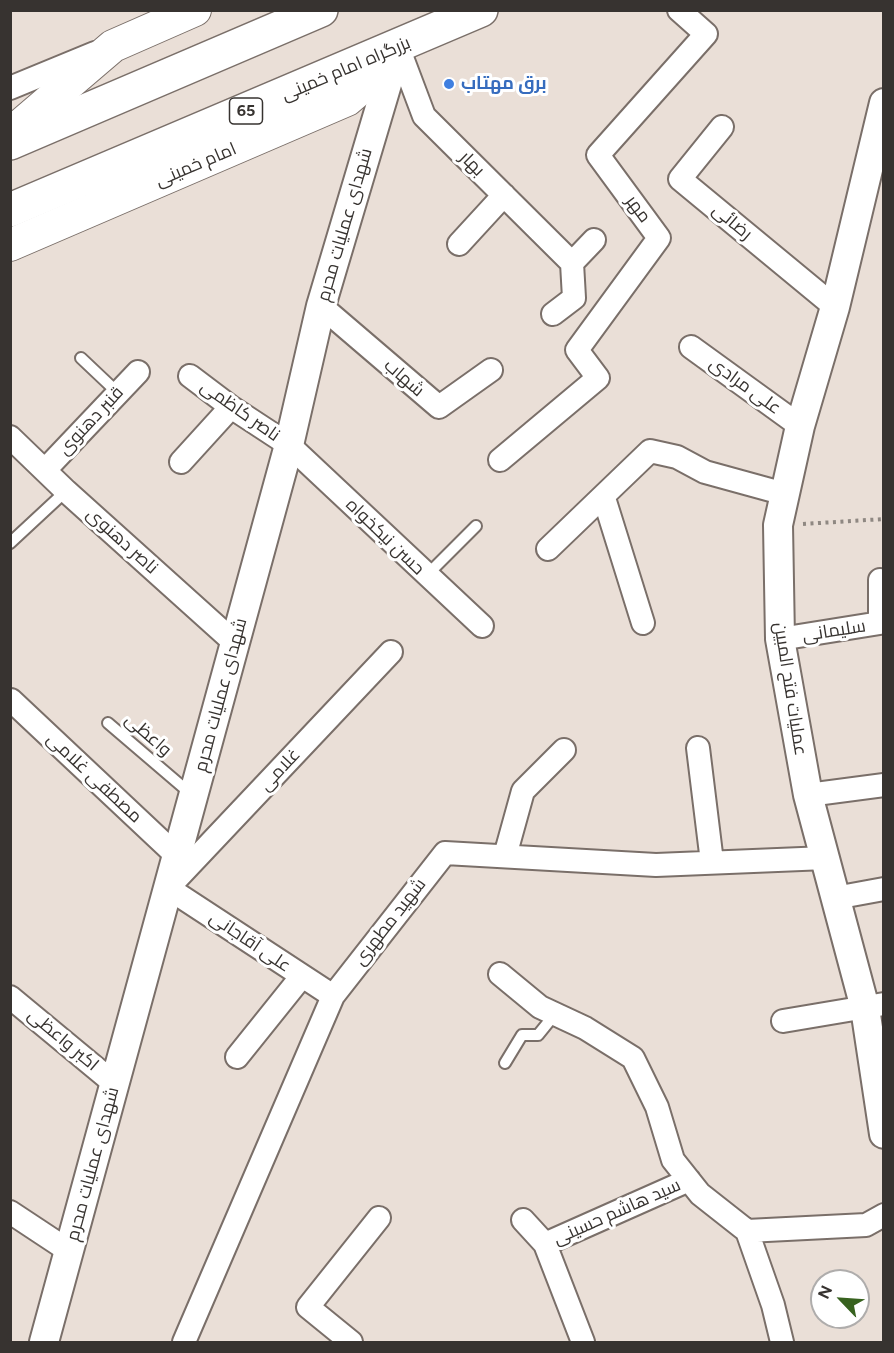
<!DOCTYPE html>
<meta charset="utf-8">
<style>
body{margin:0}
#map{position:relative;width:894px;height:1353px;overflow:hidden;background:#eadfd7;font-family:Figtree,sans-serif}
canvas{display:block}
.frame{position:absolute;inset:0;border:12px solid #373330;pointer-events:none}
.north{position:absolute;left:810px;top:1269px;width:60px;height:60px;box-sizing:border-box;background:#fff;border:2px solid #afadac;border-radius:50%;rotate:295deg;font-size:16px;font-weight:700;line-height:24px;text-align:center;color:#373330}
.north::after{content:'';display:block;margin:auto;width:21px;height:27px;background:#38621f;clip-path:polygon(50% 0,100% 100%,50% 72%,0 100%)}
</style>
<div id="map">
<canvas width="894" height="1353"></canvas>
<div class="frame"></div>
<div class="north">N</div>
</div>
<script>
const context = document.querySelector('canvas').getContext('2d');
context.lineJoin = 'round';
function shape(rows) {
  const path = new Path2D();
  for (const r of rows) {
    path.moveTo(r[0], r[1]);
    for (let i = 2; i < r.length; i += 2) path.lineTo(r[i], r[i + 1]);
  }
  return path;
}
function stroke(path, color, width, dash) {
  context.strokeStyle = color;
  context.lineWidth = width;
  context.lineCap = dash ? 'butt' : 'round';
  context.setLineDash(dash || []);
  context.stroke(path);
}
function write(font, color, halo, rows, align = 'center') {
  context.font = font + ' Figtree,Cairo,sans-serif';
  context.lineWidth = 6;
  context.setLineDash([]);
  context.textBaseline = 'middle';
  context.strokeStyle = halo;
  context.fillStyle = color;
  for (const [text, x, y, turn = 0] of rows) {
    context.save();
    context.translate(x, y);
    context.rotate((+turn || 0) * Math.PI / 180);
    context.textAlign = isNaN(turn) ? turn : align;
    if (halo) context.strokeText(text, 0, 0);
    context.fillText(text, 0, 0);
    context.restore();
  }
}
const path = shape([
 [803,524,884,519]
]);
const service = shape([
 [81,358,118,393],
 [10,543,66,491],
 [426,576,476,526],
 [108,723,191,794],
 [505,1063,522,1035,538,1035,555,1014]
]);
const minor = shape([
 [398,47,424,116,572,263],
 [10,88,95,53],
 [722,127,680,179,835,307],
 [459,244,504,195],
 [321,306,439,407,491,370],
 [553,314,574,298,572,263,594,240],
 [691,347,800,426],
 [190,376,231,407,289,445,482,626],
 [10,437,66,491,235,643],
 [500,460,598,378,577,350,659,238,598,155,706,34,679,10],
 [181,462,231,407],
 [45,470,138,372],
 [604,498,643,623],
 [548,549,650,451,677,457,705,472,785,494],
 [780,639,880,623,880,580],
 [11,700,177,856],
 [698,748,712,862],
 [808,795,884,785],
 [505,856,523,791,564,750],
 [835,898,884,889],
 [500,974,540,1007,585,1028,633,1058,657,1107,673,1160,700,1194,747,1231,773,1305,782,1342],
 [333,996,168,888,391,652],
 [10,997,115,1084],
 [783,1021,884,1004],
 [237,1057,302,976],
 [10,1212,69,1251],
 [523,1220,545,1244,583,1342],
 [747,1231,866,1225,884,1215],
 [545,1244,689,1180],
 [184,1342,333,996,445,853,656,865,826,858],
 [351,1342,308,1307,379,1218]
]);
const tertiary = shape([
 [884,103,835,307,800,426,778,525,780,639,808,795,865,1008,884,1134],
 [44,1342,289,445,321,306,398,47]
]);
const secondary = shape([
 [10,134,113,46,195,10],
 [10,245,347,100,367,83,398,47]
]);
const trunk = shape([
 [10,143,321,10],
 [10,210,481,10]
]);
const markers = [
 [449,84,6,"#3f7fe0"]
];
const shields = [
 [246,111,33]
];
const shieldNames = [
 ["65",246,111]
];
const streetNames = [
 ["بزرگراه امام خمینی",346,69,-23],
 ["بهار",472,164,45],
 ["امام خمینی",196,165,-23],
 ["مهر",638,209,53],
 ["رضائی",732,222,40],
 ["شهدای عملیات محرم",345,225,-74],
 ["شهاب",404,378,41],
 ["علی مرادی",745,386,36],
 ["ناصر کاظمی",240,411,35],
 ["قنبر دهنوی",91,421,-47],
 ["حسن نیکخواه",385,537,44],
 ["ناصر دهنوی",122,541,42],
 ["سلیمانی",834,631,-9],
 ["عملیات فتح المبین",790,689,81],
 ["شهدای عملیات محرم",221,695,-75],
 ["واعظی",148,735,41],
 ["غلامی",280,770,-47],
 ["مصطفی غلامی",94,778,43],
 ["شهید مطهری",390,922,-52],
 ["علی آقاجانی",250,942,34],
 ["اکبر واعظی",63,1040,40],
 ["شهدای عملیات محرم",93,1164,-75],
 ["سید هاشم حسینی",617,1212,-24]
];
const shopNames = [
 ["برق مهتاب",461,84]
];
stroke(service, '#7a6f69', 14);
stroke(minor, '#7a6f69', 26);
stroke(tertiary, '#7a6f69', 32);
stroke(secondary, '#7a6f69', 34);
stroke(trunk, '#7a6f69', 36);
stroke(path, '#8f8882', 4, [3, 4.5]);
stroke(service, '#fff', 10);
stroke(minor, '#fff', 22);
stroke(tertiary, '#fff', 28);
stroke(secondary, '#fff', 32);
stroke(trunk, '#fff', 33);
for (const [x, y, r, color] of markers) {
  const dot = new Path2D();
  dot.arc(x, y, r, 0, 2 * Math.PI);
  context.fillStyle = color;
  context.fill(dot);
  stroke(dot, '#fff', 2);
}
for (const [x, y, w] of shields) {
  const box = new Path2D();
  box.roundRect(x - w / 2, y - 13, w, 26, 4.5);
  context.fillStyle = '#fff';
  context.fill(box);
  stroke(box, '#373330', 1.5);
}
write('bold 16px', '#373330', null, shieldNames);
write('18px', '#373330', '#fff', streetNames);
write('bold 18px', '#366cbe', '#fff', shopNames, 'left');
</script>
